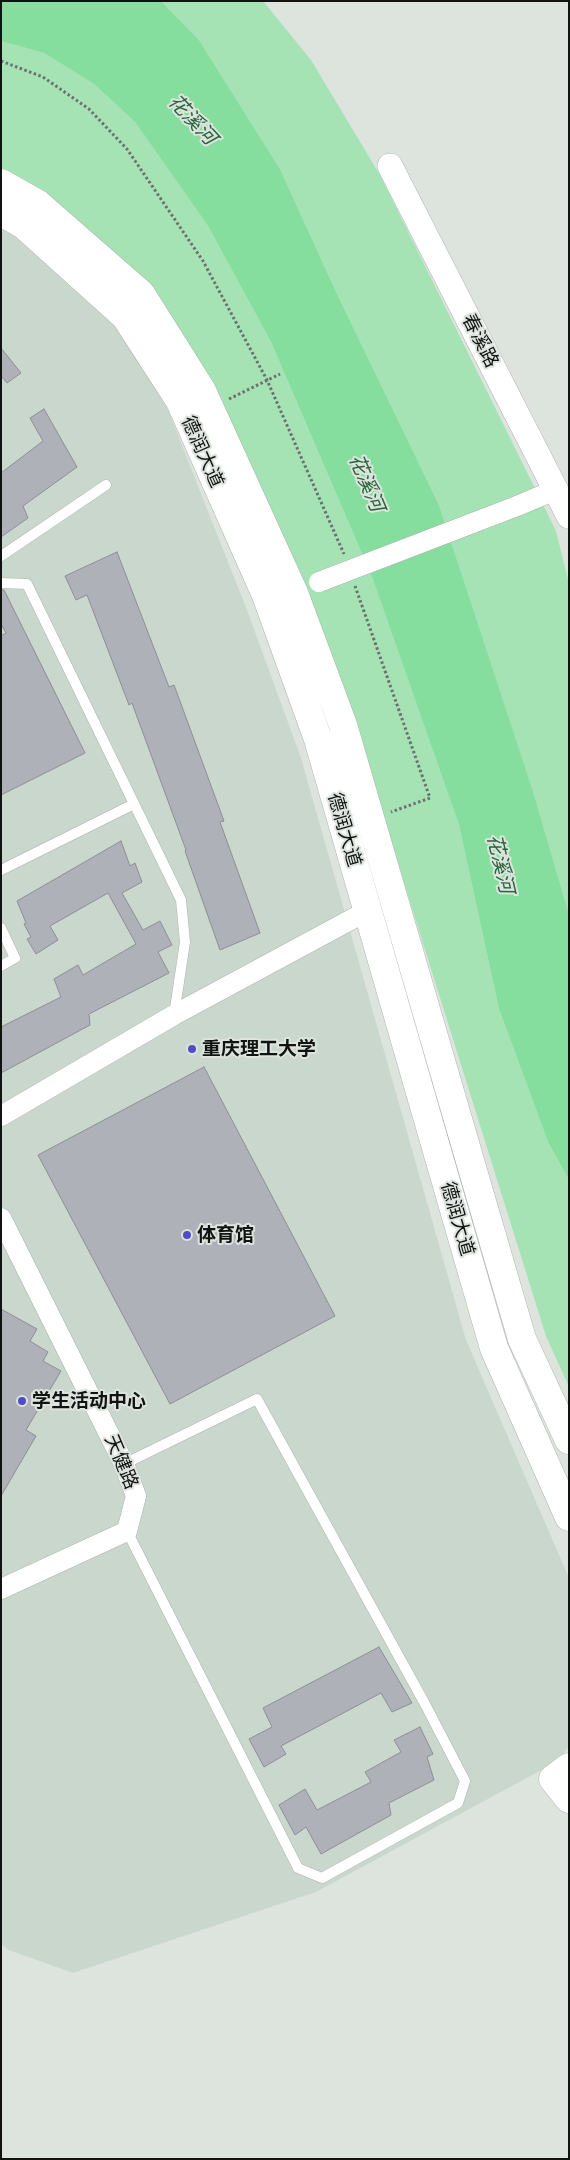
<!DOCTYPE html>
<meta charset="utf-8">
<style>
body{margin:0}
#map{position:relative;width:570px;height:2160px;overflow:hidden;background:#dde4de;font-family:Figtree,sans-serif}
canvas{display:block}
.frame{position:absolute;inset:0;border:2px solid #111311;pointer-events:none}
</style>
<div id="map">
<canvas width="570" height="2160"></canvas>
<div class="frame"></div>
</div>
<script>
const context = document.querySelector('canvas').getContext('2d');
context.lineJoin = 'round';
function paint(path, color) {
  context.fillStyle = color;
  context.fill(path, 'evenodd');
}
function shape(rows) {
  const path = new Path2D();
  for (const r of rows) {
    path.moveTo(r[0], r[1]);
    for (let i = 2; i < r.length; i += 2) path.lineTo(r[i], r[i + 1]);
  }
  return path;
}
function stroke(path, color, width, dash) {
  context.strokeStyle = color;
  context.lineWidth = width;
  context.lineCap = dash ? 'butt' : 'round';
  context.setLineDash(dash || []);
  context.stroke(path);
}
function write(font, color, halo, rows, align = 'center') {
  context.font = font + ' Figtree,"Noto Sans SC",sans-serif';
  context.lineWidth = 4;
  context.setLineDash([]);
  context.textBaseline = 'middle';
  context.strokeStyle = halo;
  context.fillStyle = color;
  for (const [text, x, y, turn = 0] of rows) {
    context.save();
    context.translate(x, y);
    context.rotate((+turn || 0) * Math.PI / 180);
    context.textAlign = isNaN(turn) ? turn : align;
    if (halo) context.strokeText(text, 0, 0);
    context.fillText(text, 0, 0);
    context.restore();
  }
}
const built = shape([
 [1,228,16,237,115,324,168,410,247,610,301,758,466,1340,569,1578,569,1746,558,1761,316,1892,73,1973,9,1950,1,1944]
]);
const green = shape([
 [161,1,263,1,311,60,380,175,556,531,569,583,569,914,532,788,439,505,338,296,280,169,199,40],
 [1,41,44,53,94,84,135,122,208,226,271,342,372,577,459,825,499,1009,548,1142,569,1180,569,1387,546,1336,354,723,303,578,219,404,1,171]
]);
const water = shape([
 [1,1,161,1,199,40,280,169,338,296,439,505,532,788,569,914,569,1180,548,1142,499,1009,459,825,372,577,271,342,208,226,135,122,94,84,44,53,1,41]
]);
const building = shape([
 [1,348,21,373,7,383,1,376,1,348],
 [44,409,77,467,23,506,28,518,1,537,1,473,43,441,30,418,44,409],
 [117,552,169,687,174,685,224,821,220,822,260,933,220,950,185,851,186,850,132,703,129,705,87,595,76,600,65,576,117,552],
 [1,590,4,590,85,753,1,795,1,636,6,633,1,624,1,590],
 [121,841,130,866,135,863,142,882,122,893,143,930,160,921,172,945,158,952,169,973,89,1014,90,1025,1,1073,1,1027,61,997,54,979,78,965,83,975,136,944,108,893,50,926,58,940,36,954,27,939,31,937,24,924,26,923,17,901,121,841],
 [204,1067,335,1316,170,1404,38,1155,204,1067],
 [1,1309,37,1329,30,1341,48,1352,43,1361,61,1371,26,1430,36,1436,1,1496,1,1309],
 [379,1647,412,1703,392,1712,381,1693,281,1746,286,1754,264,1767,249,1739,272,1727,263,1708,379,1647],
 [420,1727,433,1754,427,1757,434,1780,389,1803,391,1815,321,1854,306,1827,295,1835,279,1805,305,1789,317,1810,371,1782,365,1772,401,1752,394,1740,420,1727]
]);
const path = shape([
 [1,61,43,77,89,109,127,149,203,261,267,380,344,554],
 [229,399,280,374],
 [355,586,430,798,391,812]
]);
const service = shape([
 [1,556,106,485],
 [1,583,27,584,181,900,185,942,174,1015],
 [1,870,134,804],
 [1,928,15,958,1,966],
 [124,1464,257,1399,425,1704,465,1781,458,1803,322,1878,298,1868,127,1531]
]);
const minor = shape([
 [517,506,555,490],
 [1,1116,174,1015,367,911],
 [1,1218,124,1464,136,1496,127,1531,1,1589]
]);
const tertiary = shape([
 [390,166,569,516]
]);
const secondary = shape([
 [1,183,38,204,141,294,202,391,294,593,343,725,522,1339,569,1440],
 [1,212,24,225,125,316,180,401,266,595,318,739,494,1348,569,1517],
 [569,1767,553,1779,569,1799]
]);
const minorBridge = shape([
 [319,582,517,506]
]);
const markers = [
 [192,1049,5,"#504cc3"],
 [187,1235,5,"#504cc3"],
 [22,1401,5,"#504cc3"]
];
const streetNames = [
 ["春溪路",480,341,63],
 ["德润大道",202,452,66],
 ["德润大道",344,830,74],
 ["德润大道",457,1219,74],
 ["天健路",121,1462,67]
];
const poiNames = [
 ["重庆理工大学",202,1049],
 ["体育馆",197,1235],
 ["学生活动中心",32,1401]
];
const waterNames = [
 ["花溪河",192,120,47],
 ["花溪河",366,483,67],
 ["花溪河",500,864,77]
];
paint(built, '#cad7cd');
paint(green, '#a5e2b4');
paint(water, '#86de9e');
paint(building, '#afb1b8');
stroke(building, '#8e8f96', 1);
stroke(service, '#adb4af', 11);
stroke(minor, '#adb4af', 21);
stroke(tertiary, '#adb4af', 26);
stroke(secondary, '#adb4af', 29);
stroke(path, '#6d716d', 3, [2.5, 2.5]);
stroke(service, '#fff', 10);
stroke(minor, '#fff', 20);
stroke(tertiary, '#fff', 25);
stroke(secondary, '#fff', 28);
stroke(minorBridge, '#adb4af', 21, []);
stroke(minorBridge, '#fff', 20);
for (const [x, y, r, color] of markers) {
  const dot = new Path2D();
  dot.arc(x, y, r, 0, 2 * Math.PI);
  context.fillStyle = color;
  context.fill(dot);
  stroke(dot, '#dde4de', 2);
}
write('19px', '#111311', '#dde4de', streetNames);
write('bold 19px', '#111311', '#dde4de', poiNames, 'left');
write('italic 20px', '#27653b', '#dde4de', waterNames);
</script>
